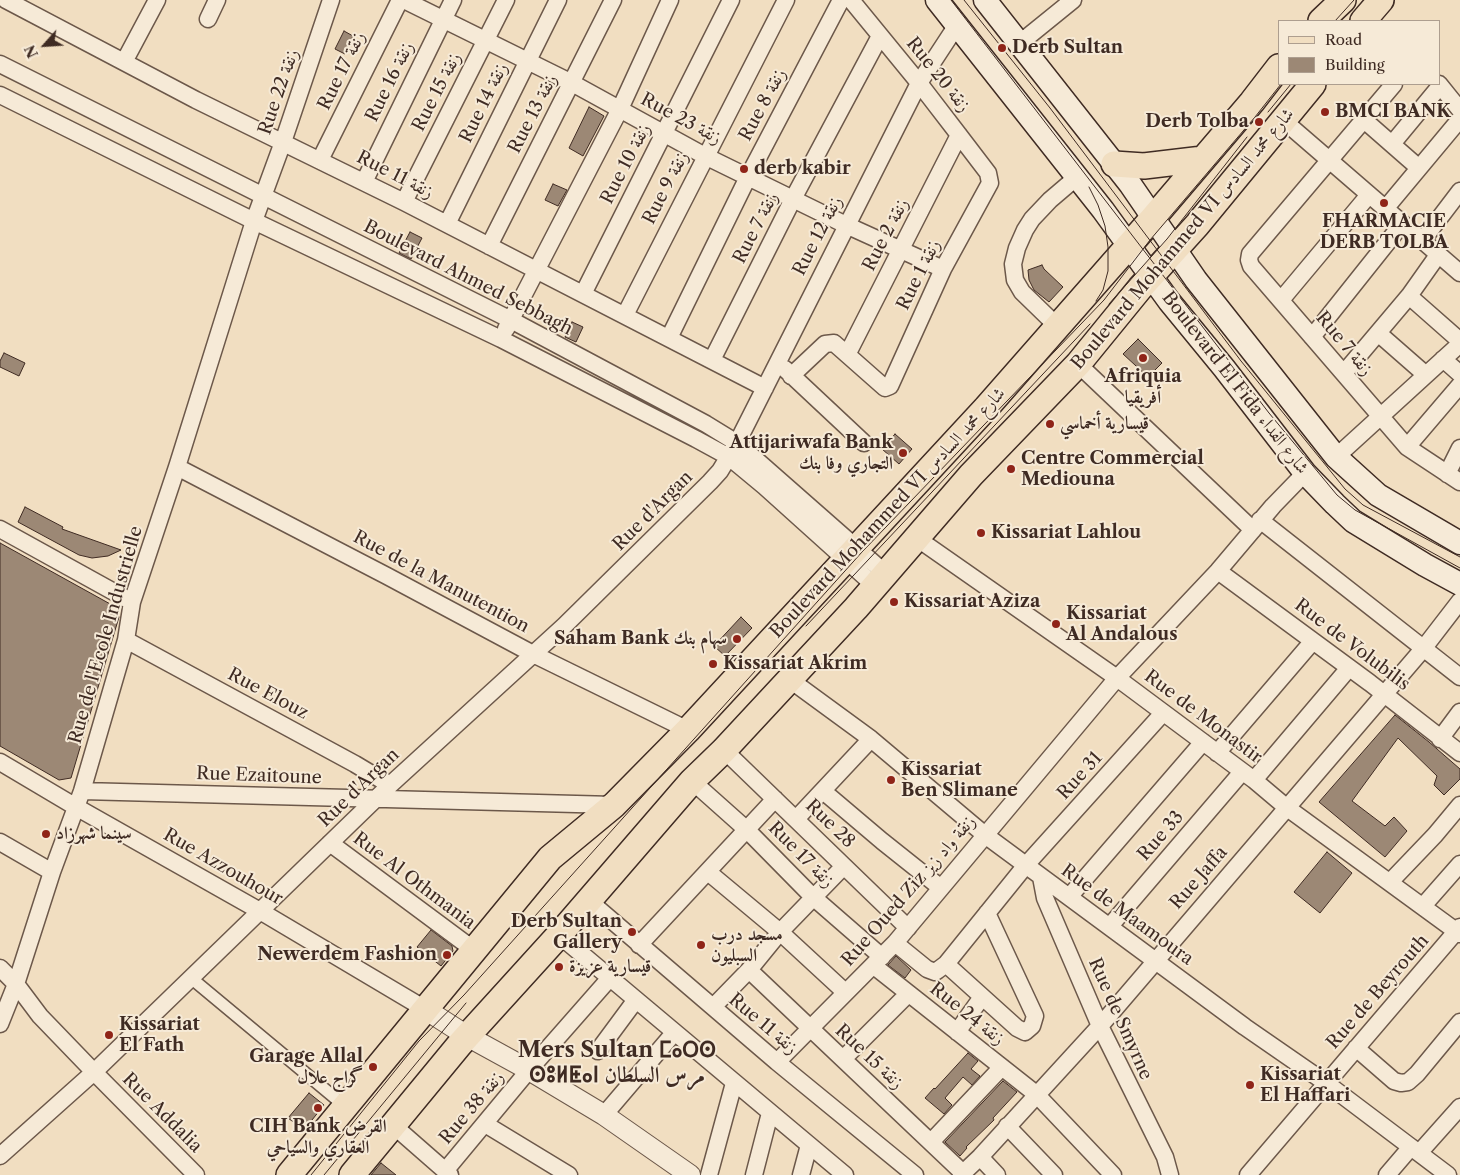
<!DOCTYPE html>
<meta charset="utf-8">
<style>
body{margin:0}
#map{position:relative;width:1460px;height:1175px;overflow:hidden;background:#f1dec1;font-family:"Libre Caslon Text",serif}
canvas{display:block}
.legend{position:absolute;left:1278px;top:20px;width:162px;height:65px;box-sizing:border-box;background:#f6ead7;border:1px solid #ad9e8f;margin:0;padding:6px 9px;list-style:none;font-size:15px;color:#3f2b23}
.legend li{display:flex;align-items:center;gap:10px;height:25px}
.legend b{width:25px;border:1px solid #ad9e8f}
.north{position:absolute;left:20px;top:20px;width:50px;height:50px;-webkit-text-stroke:4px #f6ead7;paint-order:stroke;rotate:244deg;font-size:14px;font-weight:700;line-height:20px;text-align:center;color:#3f2b23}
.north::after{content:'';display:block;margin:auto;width:18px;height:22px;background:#3f2b23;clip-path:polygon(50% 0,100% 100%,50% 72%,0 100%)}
</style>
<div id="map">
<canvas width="1460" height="1175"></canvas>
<ul class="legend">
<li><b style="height:6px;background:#f1dec1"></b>Road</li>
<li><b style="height:14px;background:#9c8875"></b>Building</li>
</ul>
<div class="north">N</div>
</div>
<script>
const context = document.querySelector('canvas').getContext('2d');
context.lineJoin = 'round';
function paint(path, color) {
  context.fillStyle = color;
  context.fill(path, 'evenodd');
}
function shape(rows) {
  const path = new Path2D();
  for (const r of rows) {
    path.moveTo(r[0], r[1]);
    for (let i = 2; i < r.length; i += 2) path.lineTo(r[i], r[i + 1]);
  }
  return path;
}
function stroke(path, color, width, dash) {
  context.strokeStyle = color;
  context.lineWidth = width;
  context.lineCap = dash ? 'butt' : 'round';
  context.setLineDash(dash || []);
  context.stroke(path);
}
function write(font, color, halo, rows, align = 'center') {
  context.font = font + ' "Libre Caslon Text",Amiri,"Noto Sans Tifinagh",serif';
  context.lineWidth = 4;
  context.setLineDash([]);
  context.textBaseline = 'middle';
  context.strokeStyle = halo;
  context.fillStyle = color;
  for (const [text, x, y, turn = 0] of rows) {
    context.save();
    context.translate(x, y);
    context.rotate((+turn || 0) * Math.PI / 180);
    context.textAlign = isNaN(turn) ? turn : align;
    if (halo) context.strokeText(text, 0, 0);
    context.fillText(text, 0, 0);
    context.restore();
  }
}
const building = shape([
 [344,31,353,36,345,54,335,49,344,31],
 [589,107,604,116,583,156,569,148,589,107],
 [553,184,567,190,558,206,545,200,553,184],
 [410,232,422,238,411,259,399,253,410,232],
 [1042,265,1044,269,1063,287,1049,302,1034,290,1029,280,1028,270,1042,265],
 [572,322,583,327,576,342,565,337,572,322],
 [1138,339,1162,363,1148,377,1123,354,1138,339],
 [4,353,25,363,19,376,0,367,0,361,4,353],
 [895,434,912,449,899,464,882,449,895,434],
 [25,507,63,527,62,529,121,550,108,556,92,558,79,555,18,522,25,507],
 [0,543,112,605,119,617,71,778,59,780,0,746,0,543],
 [741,617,752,628,725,656,714,646,741,617],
 [1395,715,1429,742,1460,769,1460,779,1444,795,1434,785,1437,776,1398,738,1352,801,1385,826,1394,817,1407,831,1385,857,1319,802,1395,715],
 [1327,852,1352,873,1320,913,1294,892,1327,852],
 [431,930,452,946,453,951,441,966,417,947,431,930],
 [896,956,911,970,905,978,888,965,896,956],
 [968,1053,978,1061,971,1069,980,1076,972,1085,963,1077,945,1098,952,1105,944,1114,925,1098,934,1088,935,1089,968,1053],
 [1003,1081,1017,1092,993,1118,994,1120,966,1147,967,1148,960,1156,945,1142,1003,1081],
 [309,1093,324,1105,304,1130,288,1118,309,1093],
 [381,1163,396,1175,371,1175,381,1163]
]);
const pedestrian = shape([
 [191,978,346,1107]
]);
const minor = shape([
 [6,0,196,100,404,202,765,388],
 [404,0,572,83,705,156,846,225,943,269],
 [208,19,217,0],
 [1020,43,1073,0],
 [124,62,157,0],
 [0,64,511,320,706,424,737,443,886,574],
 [1394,84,1250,254,1249,260,1251,266,1407,447,1460,482],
 [1439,84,1460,110],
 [0,95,254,221,501,339,696,439,729,457,764,486,875,586],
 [1363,119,1419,168],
 [1284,121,1460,273],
 [1392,144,1440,86],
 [320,160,400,0],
 [364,182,453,0],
 [404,202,506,0],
 [1385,209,1460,119],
 [447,224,558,0],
 [1422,241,1460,191],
 [489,246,613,0],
 [583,294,731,0],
 [1409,296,1460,341],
 [1281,300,1368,196],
 [625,315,786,0],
 [1058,327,1022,292,1015,280,1013,264,1017,248,1025,230,1032,219,1050,200,1077,177],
 [506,329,620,109,670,0],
 [1378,333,1426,375],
 [1312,337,1402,224],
 [669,338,748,177,841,0],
 [848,353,959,135],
 [1443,359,1460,374],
 [712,360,793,199,880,36],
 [1078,364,1253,530],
 [785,369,864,443],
 [1344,373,1409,296,1438,255],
 [791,376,825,344,834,343,885,388,890,386,943,269,990,183,988,173,959,135,919,83,851,0],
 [1407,447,1460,385],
 [1336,457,1460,344],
 [177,467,387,576,533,654,688,730],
 [1447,474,1460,448],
 [1260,520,1460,677],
 [0,529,132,602],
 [918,539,1117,678,1254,780,1286,807,1460,934],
 [1218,571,1370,683,1460,753],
 [126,640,355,764,390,785],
 [789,679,871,739,985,835,1245,1027,1326,1083,1448,1175],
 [1440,739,1460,712],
 [724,750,908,928],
 [1217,753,1313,641],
 [0,762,76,807,260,911,425,1009],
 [1254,780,1349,668],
 [692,781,747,830,813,897,882,957],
 [82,791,614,805],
 [823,791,882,841,941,888],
 [796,819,871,739],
 [0,842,52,872],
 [330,843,474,950],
 [708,872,780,932,845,992],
 [1041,877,1045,898,1100,1026,1165,1157,1170,1175],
 [1390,882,1435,835,1460,805],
 [1069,897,1203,742],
 [588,900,777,1062,915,1175],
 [1423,906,1460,864],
 [1110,926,1242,772],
 [559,935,845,1175],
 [895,943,927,969,935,972,938,970,946,964,1026,865,1163,713],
 [639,945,775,799],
 [946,964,1017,1028,1025,1032,1032,1026,1035,1016,987,913],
 [874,966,1036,1094,1113,1175],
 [0,968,16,984,40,1016,94,1072,196,1175],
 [749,970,963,1173],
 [713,1007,749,970,780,932,844,866],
 [0,1024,16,984,52,872,82,791,126,640,132,602,177,467,254,221,283,142,331,0],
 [957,1032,982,997],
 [1356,1048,1394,1081,1401,1083,1408,1082,1417,1074,1460,1022],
 [598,1051,635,1001],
 [843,1059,908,994],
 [777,1062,895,943,1117,678,1218,571,1273,506,1305,473],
 [604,1115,674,1033],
 [485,1124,569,1175],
 [394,1126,450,1175],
 [1007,1126,1054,1175],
 [931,1142,1002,1067],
 [1419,1153,1460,1107],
 [0,1156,94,1072,390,785,564,626,710,482,720,471,737,443,919,83,957,25],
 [980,1157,997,1175],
 [445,1171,529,1070,609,979],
 [709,1175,734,1083],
 [754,1175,770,1113],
 [801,1175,809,1145],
 [961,1175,980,1157,1100,1026,1423,649,1460,601],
 [1248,1175,1460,927],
 [1387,1175,1411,1147]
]);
const tertiary = shape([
 [425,1009,467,1036,529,1070,604,1115,690,1175]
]);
const secondary = shape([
 [937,0,1103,210,1169,301,1224,368,1305,473,1335,504,1353,521,1425,565,1460,584],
 [985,0,1130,184,1196,280,1336,457,1378,495,1460,543]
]);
const primary = shape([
 [1321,21,1343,0],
 [1363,21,1381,0],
 [1114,164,1144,166,1203,159],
 [289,1175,550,858,614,805,688,730,986,408,1153,218,1252,102,1279,67],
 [352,1175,460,1044,559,935,692,781,724,750,856,608,971,475,1078,364,1140,288,1197,225,1313,84]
]);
const tram = shape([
 [951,0,1269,413,1337,495,1355,510,1460,568],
 [964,0,1050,108,1241,361,1345,489,1363,505,1460,557],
 [1335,21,1354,0],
 [1268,112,1291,84],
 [1089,187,1098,205,1105,226,1108,247,1108,271,1103,290,1096,301],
 [1109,304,1167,239,1247,137],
 [806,626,1090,324],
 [311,1175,419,1041,464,995,862,552,1104,300,1150,240,1255,117,1281,84],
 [324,1175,466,1003]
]);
const markers = [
 [1002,48,5,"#8f2418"],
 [1325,112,5,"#8f2418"],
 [1259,122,5,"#8f2418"],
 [744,169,5,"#8f2418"],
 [1384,203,5,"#8f2418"],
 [1143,358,5,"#8f2418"],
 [1050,424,5,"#8f2418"],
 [903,453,5,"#8f2418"],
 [1011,469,5,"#8f2418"],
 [981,533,5,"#8f2418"],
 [894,602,5,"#8f2418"],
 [1056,624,5,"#8f2418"],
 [737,639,5,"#8f2418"],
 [713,664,5,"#8f2418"],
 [891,780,5,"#8f2418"],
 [46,834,5,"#8f2418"],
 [632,932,5,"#8f2418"],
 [701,945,5,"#8f2418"],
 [447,955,5,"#8f2418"],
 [559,967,5,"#8f2418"],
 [109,1035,5,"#8f2418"],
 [373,1067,5,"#8f2418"],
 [1250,1085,5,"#8f2418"],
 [318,1108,5,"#8f2418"]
];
const poiNames = [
 ["Derb Sultan",1012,48],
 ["BMCI BANK",1335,112],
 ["Derb Tolba",1249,122,"right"],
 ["derb kabir",754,169],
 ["FHARMACIE",1384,222,"center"],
 ["DERB TOLBA",1384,243,"center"],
 ["Afriquia",1143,377,"center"],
 ["أفريقيا",1143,398,"center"],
 ["قيسارية أخماسي",1060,424],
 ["Attijariwafa Bank",893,443,"right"],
 ["التجاري وفا بنك",893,464,"right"],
 ["Centre Commercial",1021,459],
 ["Mediouna",1021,480],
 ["Kissariat Lahlou",991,533],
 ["Kissariat Aziza",904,602],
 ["Kissariat",1066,614],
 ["Al Andalous",1066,635],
 ["Saham Bank سهام بنك",727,639,"right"],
 ["Kissariat Akrim",723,664],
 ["Kissariat",901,770],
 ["Ben Slimane",901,791],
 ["سينما شهرزاد",56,834],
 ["Derb Sultan",622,922,"right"],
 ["Gallery",622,943,"right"],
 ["مسجد درب",711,935],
 ["السبليون",711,956],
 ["Newerdem Fashion",437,955,"right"],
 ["قيسارية عزيزة",569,967],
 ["Kissariat",119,1025],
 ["El Fath",119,1046],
 ["Garage Allal",363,1057,"right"],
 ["گراج علال",363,1078,"right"],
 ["Kissariat",1260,1075],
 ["El Haffari",1260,1096],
 ["CIH Bank القرض",318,1127,"center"],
 ["العقاري والسياحي",318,1148,"center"]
];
const streetNames = [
 ["Rue 17 زنقة",342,71,-64],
 ["Rue 20 زنقة",938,75,51],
 ["Rue 16 زنقة",390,82,-64],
 ["Rue 22 زنقة",279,92,-71],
 ["Rue 15 زنقة",437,92,-63],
 ["Rue 14 زنقة",484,103,-64],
 ["Rue 8 زنقة",763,105,-62],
 ["Rue 13 زنقة",533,114,-63],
 ["Rue 23 زنقة",681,119,28],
 ["Rue 10 زنقة",626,164,-63],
 ["Rue 11 زنقة",395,175,27],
 ["Rue 9 زنقة",666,188,-63],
 ["Rue 7 زنقة",756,228,-63],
 ["Rue 2 زنقة",886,235,-63],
 ["Rue 12 زنقة",818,236,-63],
 ["Boulevard Mohammed VI شارع محمد السادس",1183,239,-50],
 ["Rue 1 زنقة",919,275,-64],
 ["Boulevard Ahmed Sebbagh",468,278,27],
 ["Rue 7 زنقة",1344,344,50],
 ["Boulevard El Fida شارع الفداء",1235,383,52],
 ["Rue d'Argan",653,511,-45],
 ["Boulevard Mohammed VI شارع محمد السادس",888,513,-47],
 ["Rue de la Manutention",441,582,28],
 ["Rue de l'Ecole Industrielle",106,635,-74],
 ["Rue de Volubilis",1352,645,37],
 ["Rue Elouz",268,694,28],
 ["Rue de Monastir",1203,717,37],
 ["Rue Ezaitoune",259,776,2],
 ["Rue 31",1080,776,-48],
 ["Rue d'Argan",359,788,-44],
 ["Rue 28",830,824,44],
 ["Rue 33",1161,836,-49],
 ["Rue 17 زنقة",801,855,45],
 ["Rue Azzouhour",223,867,30],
 ["Rue Jaffa",1199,878,-49],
 ["Rue Al Othmania",414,881,37],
 ["Rue Oued Ziz زنقة واد زيز",909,891,-49],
 ["Rue de Maamoura",1127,915,36],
 ["Rue de Beyrouth",1378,992,-49],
 ["Rue 24 زنقة",967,1014,38],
 ["Rue de Smyrne",1120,1019,66],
 ["Rue 11 زنقة",763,1024,40],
 ["Rue 15 زنقة",869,1057,43],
 ["Rue 38 زنقة",472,1108,-50],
 ["Rue Addalia",162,1113,45]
];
const districtNames = [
 ["Mers Sultan ⵎⴰⵔⵙ",617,1051],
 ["ⵙⵓⵍⵟⴰⵏ مرس السلطان",617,1076]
];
paint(building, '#9c8875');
stroke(building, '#3f2b23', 1);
stroke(pedestrian, '#6c584a', 14);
stroke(minor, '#6c584a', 19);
stroke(tertiary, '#6c584a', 22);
stroke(secondary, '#3f2b23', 25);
stroke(primary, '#3f2b23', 28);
stroke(pedestrian, '#f6ead7', 11);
stroke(minor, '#f6ead7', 16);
stroke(tertiary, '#f6ead7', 20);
stroke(secondary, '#f6ead7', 22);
stroke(primary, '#f1dec1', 25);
stroke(tram, '#3f2b23', 1);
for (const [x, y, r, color] of markers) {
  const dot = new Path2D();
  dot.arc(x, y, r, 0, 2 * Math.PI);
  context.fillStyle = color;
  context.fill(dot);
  stroke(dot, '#f6ead7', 2);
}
write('bold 18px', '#3f2b23', '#f6ead7', poiNames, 'left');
write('18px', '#3f2b23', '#f6ead7', streetNames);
write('bold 22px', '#3f2b23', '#f6ead7', districtNames);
</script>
